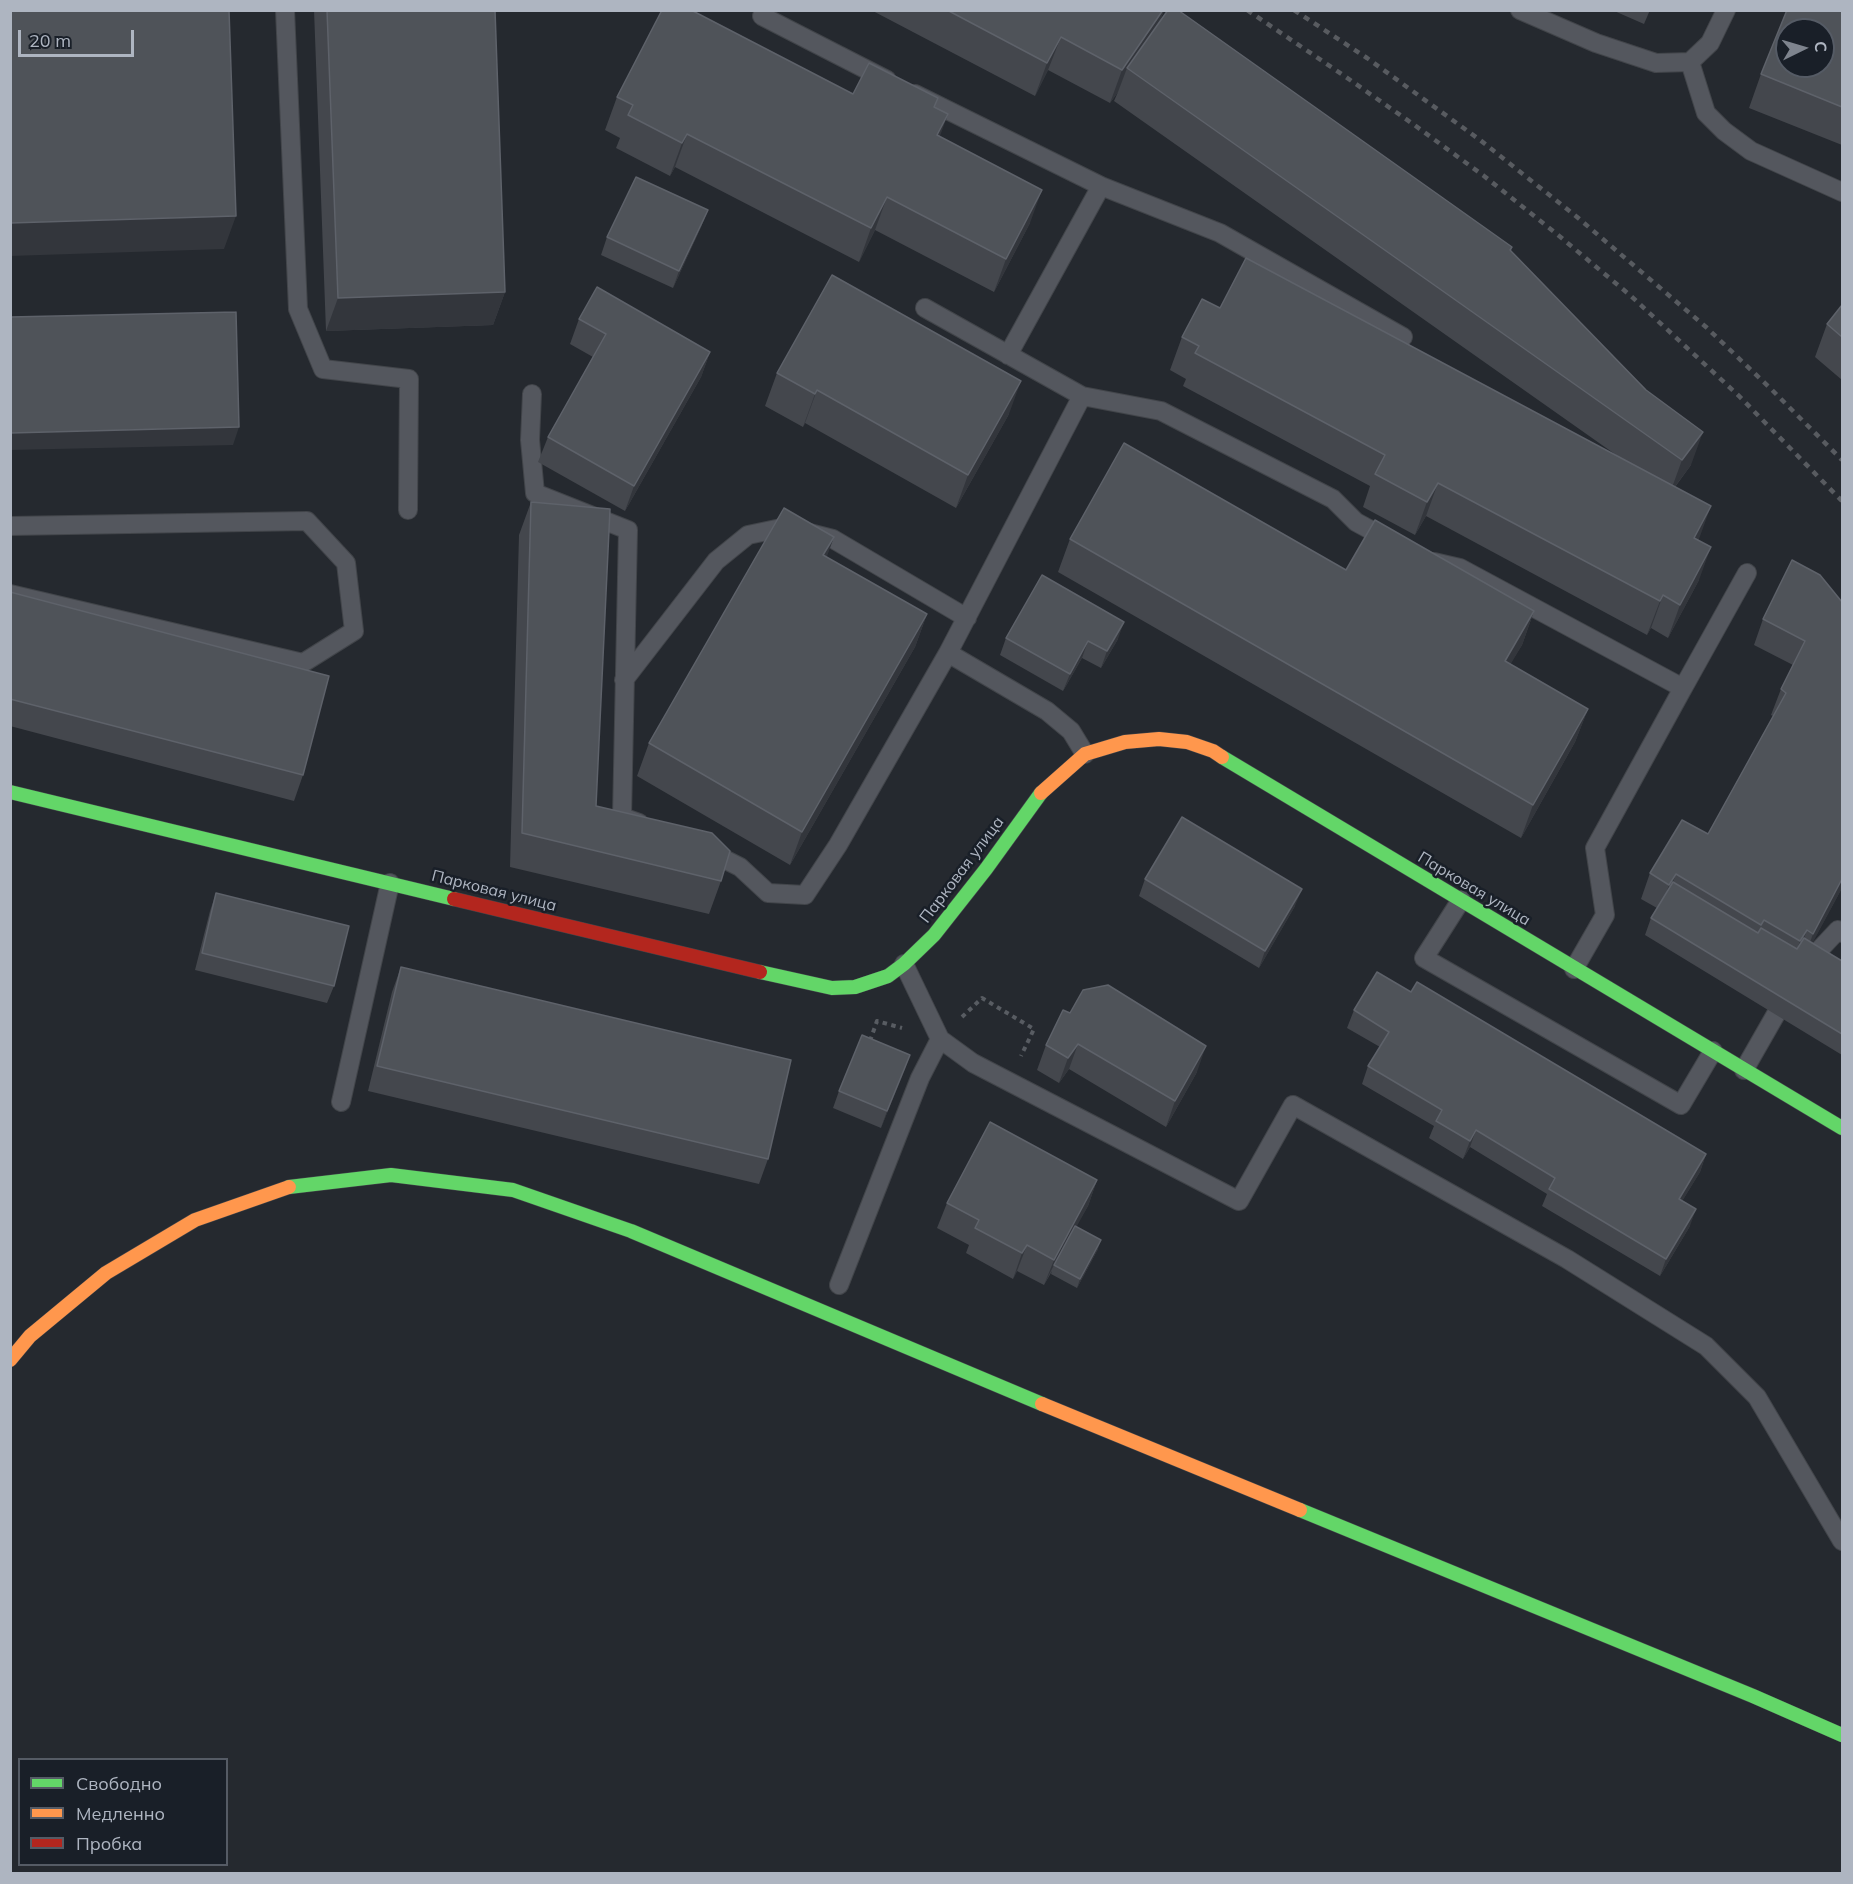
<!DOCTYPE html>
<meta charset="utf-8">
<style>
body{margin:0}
#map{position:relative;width:1853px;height:1884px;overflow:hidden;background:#25292f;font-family:Mulish,sans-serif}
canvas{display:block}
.frame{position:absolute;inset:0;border:12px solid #aeb5c1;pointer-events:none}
.legend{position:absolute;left:18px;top:1758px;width:210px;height:108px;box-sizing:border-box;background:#191f28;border:2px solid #555b65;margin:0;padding:8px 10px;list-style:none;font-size:18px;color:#aeb5c1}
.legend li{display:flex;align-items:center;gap:12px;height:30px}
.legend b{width:30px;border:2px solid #555b65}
.north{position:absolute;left:1775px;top:18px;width:60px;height:60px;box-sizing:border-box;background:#191f28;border:2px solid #555b65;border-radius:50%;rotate:85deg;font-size:16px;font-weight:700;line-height:24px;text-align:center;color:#aeb5c1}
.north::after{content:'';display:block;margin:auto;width:21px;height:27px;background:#7e848e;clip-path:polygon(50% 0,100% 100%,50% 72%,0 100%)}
.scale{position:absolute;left:18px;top:30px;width:116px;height:27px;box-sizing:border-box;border:3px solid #aeb5c1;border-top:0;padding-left:8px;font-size:18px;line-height:21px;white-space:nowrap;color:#aeb5c1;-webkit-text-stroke:4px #191f28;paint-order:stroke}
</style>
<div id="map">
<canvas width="1853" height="1884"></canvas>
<div class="frame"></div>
<ul class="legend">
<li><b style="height:8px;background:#63d668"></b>Свободно</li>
<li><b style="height:8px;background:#ff974d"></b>Медленно</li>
<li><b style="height:8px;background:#b3261e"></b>Пробка</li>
</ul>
<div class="north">С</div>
<div class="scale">20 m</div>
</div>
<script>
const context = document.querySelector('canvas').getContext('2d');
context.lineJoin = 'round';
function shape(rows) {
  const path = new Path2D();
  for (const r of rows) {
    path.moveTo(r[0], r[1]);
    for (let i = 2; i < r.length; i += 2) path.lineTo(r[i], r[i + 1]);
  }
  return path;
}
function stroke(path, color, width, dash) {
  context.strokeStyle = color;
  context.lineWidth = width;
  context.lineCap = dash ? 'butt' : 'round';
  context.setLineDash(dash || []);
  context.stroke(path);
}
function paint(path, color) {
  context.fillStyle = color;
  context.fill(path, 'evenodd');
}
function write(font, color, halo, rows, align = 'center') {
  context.font = font + ' Mulish,sans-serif';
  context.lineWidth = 5;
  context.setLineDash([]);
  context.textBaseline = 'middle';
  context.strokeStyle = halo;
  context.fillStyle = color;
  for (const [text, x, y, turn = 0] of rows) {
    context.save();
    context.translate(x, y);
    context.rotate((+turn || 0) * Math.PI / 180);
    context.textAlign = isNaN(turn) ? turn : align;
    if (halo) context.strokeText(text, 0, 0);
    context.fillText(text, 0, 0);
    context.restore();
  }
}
const path = shape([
 [962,1017,982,998,1034,1029,1021,1056],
 [870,1041,877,1021,902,1028]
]);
const lane = shape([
 [285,10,298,309,323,369,409,379,408,510],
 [1520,10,1596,43,1656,63,1690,62,1710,43,1726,10],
 [762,16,887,80],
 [1690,62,1706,113,1724,131,1751,151,1842,192],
 [915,94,1101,186,1008,355],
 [1101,186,1220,233,1403,337],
 [925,308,1082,396,948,653,1047,711,1071,731,1085,754],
 [532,394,530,440,535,493,628,530,622,817,639,823],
 [1082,396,1161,411,1333,499,1356,522,1391,541],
 [10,526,307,521,346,563,354,631,303,663,10,594],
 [1434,562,1460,568,1683,688,1747,573],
 [624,680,716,561,748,535,786,527,833,539,967,618],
 [706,850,740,867,768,893,805,895,838,845,948,653],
 [1461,900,1424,958,1681,1105,1713,1051],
 [1808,962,1838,930,1842,933],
 [904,964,940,1039,973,1063,1239,1201,1293,1105,1567,1259,1706,1346,1757,1397,1842,1541],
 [1574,969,1605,915,1595,848,1683,688],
 [1744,1070,1776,1014],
 [341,1102,390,883],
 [839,1285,920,1078,940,1039]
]);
const fast = shape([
 [1222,757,1842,1128],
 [10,792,454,899],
 [760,972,832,988,855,987,888,976,904,964,934,935,986,869,1041,793],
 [289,1187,391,1175,513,1190,631,1231,1042,1404],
 [1300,1510,1753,1696,1842,1735]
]);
const slow = shape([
 [1041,793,1085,754,1125,742,1159,739,1187,742,1213,751,1222,757],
 [10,1360,30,1336,106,1273,195,1220,289,1187],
 [1042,1404,1300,1510]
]);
const jam = shape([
 [454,899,760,972]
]);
const rail = shape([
 [1247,10,1343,75,1413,124,1484,176,1558,235,1631,296,1739,396,1842,501],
 [1294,10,1367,58,1480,140,1577,217,1706,327,1771,389,1842,460]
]);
const wall = shape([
 [314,10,495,10,505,292,493,325,326,331],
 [871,10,1164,10,1160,21,1512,247,1511,251,1691,465,1675,487,1698,540,1699,580,1668,638,1651,628,1647,635,1426,516,1415,535,1363,507,1370,486,1183,386,1186,379,1170,370,1182,337,1220,308,1619,457,1114,101,1118,92,1110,103,1048,70,1035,96],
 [1612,10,1650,10,1644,24],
 [1842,10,1842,145,1749,108,1761,74],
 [853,94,935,107,940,137,1030,223,994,292,875,230,859,262,675,167,670,176,616,148,620,138,605,130,617,97],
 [708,210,701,227,673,288,601,255,607,237],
 [1842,305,1842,380,1815,357,1827,324],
 [579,319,710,352,701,377,625,511,538,462,548,437,593,357,570,344],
 [777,373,1009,414,956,508,805,423,803,427,765,406],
 [531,502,596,806,721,881,709,914,510,867,519,535],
 [834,537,826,557,927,614,915,647,790,865,637,776,649,743],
 [1070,539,1346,570,1534,611,1522,645,1510,664,1588,709,1575,742,1521,838,1058,572],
 [1820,575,1842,888,1812,943,1842,961,1842,1055,1645,935,1651,918,1657,908,1641,899,1650,873,1708,834,1773,716,1771,715,1781,689,1793,665,1754,645,1763,619],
 [10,592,303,775,294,801,10,726],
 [1006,638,1118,639,1101,668,1082,658,1063,691,1000,655],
 [1145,879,1295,906,1259,968,1139,896],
 [216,893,334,986,327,1003,195,970,210,911],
 [401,967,768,1159,759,1184,368,1091,392,992],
 [1411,992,1706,1154,1700,1172,1682,1201,1690,1226,1660,1276,1542,1206,1547,1194,1470,1147,1463,1159,1429,1138,1434,1126,1362,1084,1368,1066,1380,1047,1347,1028,1354,1010],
 [1063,1010,1197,1072,1166,1127,1069,1069,1059,1083,1037,1070,1046,1045],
 [910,1055,881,1128,833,1108,839,1091],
 [1097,1180,1088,1206,1076,1226,1098,1249,1077,1288,1051,1274,1052,1271,1044,1285,1017,1271,1013,1279,966,1253,969,1245,937,1228,947,1203]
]);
const shadedWall = shape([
 [1163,10,1164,10,1154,39,1127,68,1118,92,1110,103,1122,70],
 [1061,37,1048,70,1035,96,1047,63],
 [948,114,936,147,937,135],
 [687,134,675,167,670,176,682,143],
 [1042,190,1030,223,994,292,1006,259],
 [887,197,875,230,859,262,871,228],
 [708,210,701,227,673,288,679,271],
 [236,216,224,249,10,256,10,223],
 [505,292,493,325,326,331,338,298],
 [710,352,701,377,625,511,634,486],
 [1021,381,1009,414,956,508,968,475],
 [817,390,805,423,803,427,815,394],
 [239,427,233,445,10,450,10,433],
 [1703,432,1691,465,1670,493,1682,460],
 [1438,483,1426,516,1415,535,1427,502],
 [1711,506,1699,539,1682,571,1694,538],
 [834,537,822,570,823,555],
 [1711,547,1699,580,1668,638,1680,605],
 [1663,595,1651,628,1647,635,1660,601],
 [1534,611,1522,645,1493,694,1505,661],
 [927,614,915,647,790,865,802,832],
 [1124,622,1118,639,1101,668,1107,651],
 [1088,641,1082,658,1063,691,1070,674],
 [1588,709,1575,742,1521,838,1533,805],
 [1676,874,1667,899,1660,910,1669,885],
 [1842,879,1842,888,1804,959,1813,934],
 [1302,889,1295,906,1259,968,1265,951],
 [1807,930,1798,956,1791,967,1800,941],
 [1078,1044,1069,1069,1059,1083,1068,1058],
 [1206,1046,1197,1072,1166,1127,1175,1101],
 [910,1055,904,1072,881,1128,887,1111],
 [1476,1130,1470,1147,1463,1159,1470,1141],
 [1706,1154,1700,1172,1673,1216,1679,1199],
 [1097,1180,1088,1206,1055,1266,1054,1265,1044,1285,1054,1260],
 [1696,1209,1690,1226,1660,1276,1666,1259],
 [1101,1240,1098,1249,1077,1288,1080,1279],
 [1027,1245,1017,1271,1013,1279,1022,1253]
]);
const building = shape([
 [10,10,229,10,236,216,10,223,10,10],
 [327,10,495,10,505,292,338,298,327,10],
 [662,10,691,10,853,94,869,63,938,98,934,107,948,114,937,135,1042,190,1006,259,887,197,871,228,687,134,682,143,628,115,633,105,617,97,662,10],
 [947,10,1163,10,1122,70,1061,37,1047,63,947,10],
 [1168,10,1178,10,1512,247,1510,250,1646,390,1703,432,1682,460,1127,68,1168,10],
 [1787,10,1842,10,1842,107,1761,74,1787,10],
 [1787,30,1823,30,1823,66,1787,66,1787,30],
 [636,177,708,210,679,271,607,237,636,177],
 [1246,258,1711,506,1694,538,1711,547,1680,605,1663,595,1660,601,1438,483,1427,502,1375,474,1385,455,1195,353,1199,346,1182,337,1202,299,1220,308,1246,258],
 [832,275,1021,381,968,475,817,390,815,394,777,373,832,275],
 [597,287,710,352,634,486,548,437,606,334,579,319,597,287],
 [1842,305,1842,337,1827,324,1842,305],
 [236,312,239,427,10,433,10,317,236,312],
 [1124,443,1346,570,1375,520,1534,611,1505,661,1588,709,1533,805,1070,539,1124,443],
 [531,502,610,509,596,806,712,833,730,851,721,881,522,833,531,502],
 [784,508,834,537,823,555,927,614,802,832,649,743,784,508],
 [1792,560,1820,575,1842,602,1842,879,1813,934,1807,930,1800,941,1764,920,1761,925,1676,874,1669,885,1650,873,1682,820,1708,834,1786,693,1781,689,1805,641,1763,619,1792,560],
 [1042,575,1124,622,1107,651,1088,641,1070,674,1006,638,1042,575],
 [10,592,329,676,303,775,10,699,10,592],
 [1182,817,1302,889,1265,951,1145,879,1182,817],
 [1673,882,1758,933,1761,928,1797,949,1804,938,1842,961,1842,1034,1651,918,1673,882],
 [216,893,349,926,334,986,202,953,216,893],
 [401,967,791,1060,768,1159,377,1066,401,967],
 [1377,972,1411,992,1417,982,1706,1154,1679,1199,1696,1209,1666,1259,1549,1189,1555,1178,1476,1130,1470,1141,1436,1121,1442,1110,1368,1066,1389,1032,1354,1010,1377,972],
 [1108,985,1206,1046,1175,1101,1078,1044,1068,1058,1046,1045,1063,1010,1070,1013,1083,990,1108,985],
 [862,1035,910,1055,887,1111,839,1091,862,1035],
 [990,1122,1097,1180,1054,1260,1027,1245,1022,1253,975,1228,979,1220,947,1203,990,1122],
 [1075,1226,1101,1240,1080,1279,1054,1265,1075,1226]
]);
const streetNames = [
 ["Парковая улица",962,870,-53],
 ["Парковая улица",1474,889,31],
 ["Парковая улица",494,891,14]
];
stroke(lane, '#42454a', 20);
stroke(fast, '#42454a', 15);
stroke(slow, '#42454a', 15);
stroke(jam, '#42454a', 15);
stroke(path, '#585c62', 4, [4.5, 4.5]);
stroke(lane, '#54575e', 18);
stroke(fast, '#63d668', 14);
stroke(slow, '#ff974d', 14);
stroke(jam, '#b3261e', 14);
stroke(rail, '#585b60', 4.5, [6, 6]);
paint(wall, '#44474d');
paint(shadedWall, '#33363c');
paint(building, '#4f5359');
stroke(building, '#5e626a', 1.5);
write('16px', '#aeb5c1', '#191f28', streetNames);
</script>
